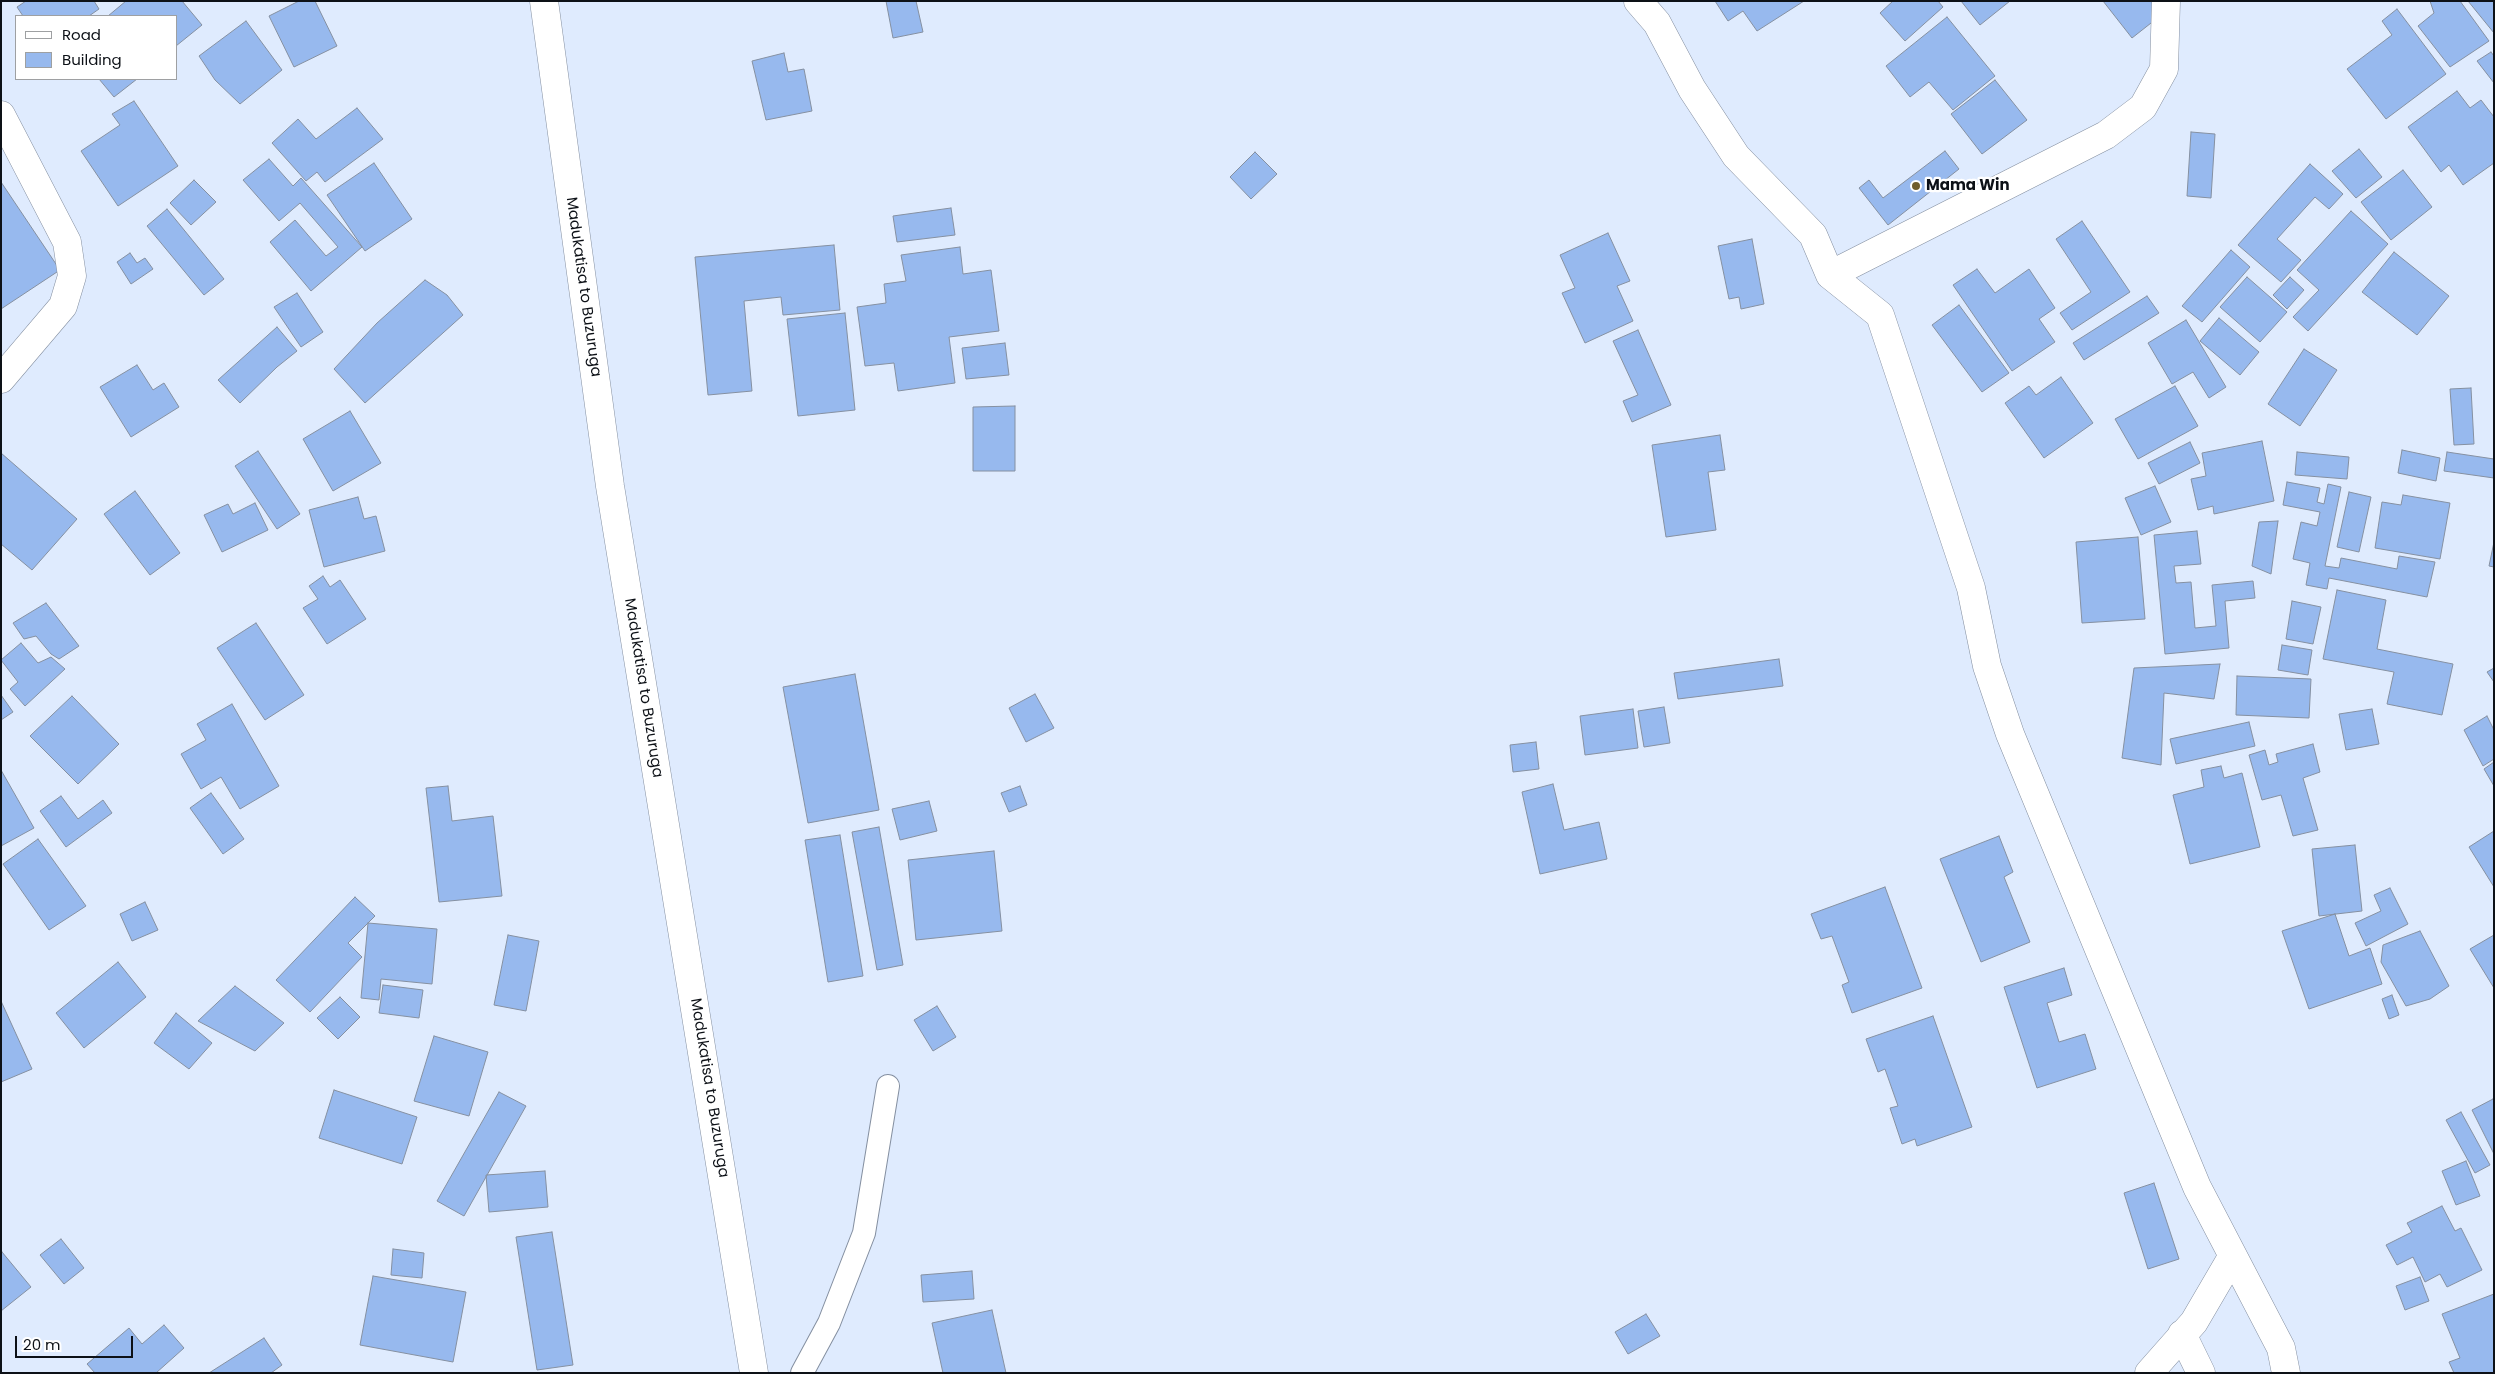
<!DOCTYPE html>
<style>
body{margin:0}
#map{position:relative;width:2495px;height:1374px;overflow:hidden;background:#dfebfe;font-family:Poppins,sans-serif}
canvas{display:block}
.frame{position:absolute;inset:0;border:2px solid #0d1117;pointer-events:none}
.legend{position:absolute;left:15px;top:15px;width:162px;height:65px;box-sizing:border-box;background:#fff;border:1px solid #9ea0a2;margin:0;padding:6px 9px;list-style:none;font-size:15px;color:#0d1117}
.legend li{display:flex;align-items:center;gap:10px;height:25px}
.legend b{width:25px;border:1px solid #9ea0a2}
.scale{position:absolute;left:15px;top:1336px;width:118px;height:22px;box-sizing:border-box;border:2px solid #0d1117;border-top:0;padding-left:6px;font-size:15px;line-height:18px;white-space:nowrap;color:#0d1117;-webkit-text-stroke:4px #fff;paint-order:stroke}
</style>
<div id="map">
<canvas width="2495" height="1374"></canvas>
<div class="frame"></div>
<ul class="legend">
<li><b style="height:6px;background:#fff"></b>Road</li>
<li><b style="height:14px;background:#97b9ee"></b>Building</li>
</ul>
<div class="scale">20 m</div>
</div>
<script>
const context = document.querySelector('canvas').getContext('2d');
context.lineJoin = 'round';
function paint(path, color) {
  context.fillStyle = color;
  context.fill(path, 'evenodd');
}
function shape(rows) {
  const path = new Path2D();
  for (const r of rows) {
    path.moveTo(r[0], r[1]);
    for (let i = 2; i < r.length; i += 2) path.lineTo(r[i], r[i + 1]);
  }
  return path;
}
function stroke(path, color, width, dash) {
  context.strokeStyle = color;
  context.lineWidth = width;
  context.lineCap = dash ? 'butt' : 'round';
  context.setLineDash(dash || []);
  context.stroke(path);
}
function write(font, color, halo, rows, align = 'center') {
  context.font = font + ' Poppins,sans-serif';
  context.lineWidth = 4.5;
  context.setLineDash([]);
  context.textBaseline = 'middle';
  context.strokeStyle = halo;
  context.fillStyle = color;
  for (const [text, x, y, turn = 0] of rows) {
    context.save();
    context.translate(x, y);
    context.rotate((+turn || 0) * Math.PI / 180);
    context.textAlign = isNaN(turn) ? turn : align;
    if (halo) context.strokeText(text, 0, 0);
    context.fillText(text, 0, 0);
    context.restore();
  }
}
const building = shape([
 [26,1,94,1,99,9,89,16,23,16,17,7,26,1],
 [126,1,182,1,202,25,176,46,176,16,108,16,126,1],
 [299,1,315,1,337,46,294,67,269,16,299,1],
 [886,1,916,1,923,32,893,38,886,1],
 [1715,1,1804,1,1757,31,1743,11,1728,21,1715,1],
 [1893,1,1938,1,1943,7,1905,41,1880,13,1893,1],
 [1961,1,2010,1,1980,25,1961,1],
 [2103,1,2179,1,2132,38,2103,1],
 [2430,1,2460,1,2489,41,2450,67,2418,26,2434,13,2430,1],
 [2468,1,2494,1,2494,33,2468,1],
 [2397,9,2446,74,2386,119,2347,69,2392,35,2382,21,2397,9],
 [1947,17,1995,76,1953,110,1929,82,1910,97,1886,66,1947,17],
 [246,21,282,70,240,104,215,80,199,56,246,21],
 [2491,52,2494,56,2494,83,2477,61,2491,52],
 [784,53,788,72,804,69,812,111,766,120,752,61,784,53],
 [99,79,137,79,114,97,99,79],
 [1995,80,2027,120,1982,154,1951,114,1995,80],
 [2457,91,2470,108,2481,100,2494,117,2494,163,2463,185,2449,165,2441,172,2408,127,2457,91],
 [134,101,178,166,118,206,81,151,120,125,112,114,134,101],
 [357,108,383,139,325,182,317,172,306,181,272,143,298,119,316,139,357,108],
 [2191,132,2215,134,2211,198,2187,196,2191,132],
 [2359,149,2382,177,2356,198,2332,171,2359,149],
 [1945,151,1959,169,1888,225,1859,188,1869,180,1883,198,1945,151],
 [1255,152,1277,174,1251,199,1230,177,1255,152],
 [269,159,293,186,301,178,362,247,311,291,270,242,295,220,326,256,338,247,300,203,279,221,243,180,269,159],
 [374,163,412,219,365,251,327,195,374,163],
 [2310,164,2343,194,2329,209,2315,197,2277,239,2301,260,2281,282,2238,245,2310,164],
 [2403,170,2432,207,2391,240,2361,202,2403,170],
 [194,180,216,202,191,225,170,203,194,180],
 [1,182,60,270,1,309,1,182],
 [951,208,955,235,897,242,893,216,951,208],
 [167,209,224,279,204,295,147,226,167,209],
 [2351,211,2388,244,2308,331,2293,317,2319,290,2297,270,2351,211],
 [2082,221,2130,292,2072,330,2060,313,2091,292,2056,239,2082,221],
 [1608,233,1630,281,1617,286,1633,321,1585,343,1562,293,1575,288,1560,255,1608,233],
 [1752,239,1764,304,1741,309,1739,297,1729,299,1718,246,1752,239],
 [834,245,840,310,783,315,781,297,744,301,752,391,708,395,695,257,834,245],
 [960,247,963,274,991,270,999,331,949,337,955,383,898,391,894,363,865,366,857,307,886,303,884,284,906,281,901,255,960,247],
 [2231,250,2250,267,2202,322,2182,306,2231,250],
 [2394,252,2449,296,2417,335,2362,292,2394,252],
 [130,253,137,263,145,258,153,269,131,284,117,262,130,253],
 [1977,269,1995,293,2029,269,2055,308,2039,319,2055,342,2012,371,1953,285,1977,269],
 [2247,277,2287,312,2260,342,2220,307,2247,277],
 [2290,277,2304,290,2287,309,2273,295,2290,277],
 [425,280,447,295,463,315,365,403,334,369,377,323,425,280],
 [297,293,323,332,301,347,274,307,297,293],
 [2147,296,2159,313,2084,360,2073,343,2147,296],
 [1959,305,2009,373,1982,392,1932,325,1959,305],
 [845,313,855,410,798,416,787,319,845,313],
 [2219,318,2259,352,2240,375,2200,341,2219,318],
 [2186,320,2226,387,2209,398,2193,372,2172,384,2148,343,2186,320],
 [277,327,297,351,277,367,240,403,218,380,277,327],
 [1638,330,1671,405,1632,422,1623,401,1638,395,1613,341,1638,330],
 [1005,343,1009,375,966,379,962,348,1005,343],
 [2304,349,2337,370,2300,426,2268,404,2304,349],
 [137,365,153,390,164,383,179,407,131,437,100,387,137,365],
 [2061,377,2093,423,2044,458,2005,403,2029,386,2036,395,2061,377],
 [2175,386,2198,426,2138,459,2115,419,2175,386],
 [2471,388,2474,444,2454,445,2450,389,2471,388],
 [1015,406,1015,471,973,471,973,407,1015,406],
 [350,411,381,463,333,491,303,439,350,411],
 [1720,435,1725,470,1708,472,1716,530,1666,537,1652,445,1720,435],
 [2262,441,2274,501,2214,514,2213,506,2198,510,2191,479,2206,476,2202,453,2262,441],
 [2190,442,2200,463,2159,484,2148,463,2190,442],
 [2402,450,2440,458,2436,481,2398,473,2402,450],
 [258,451,300,514,277,529,235,466,258,451],
 [2297,452,2349,457,2347,479,2295,475,2297,452],
 [2447,452,2494,459,2494,478,2444,471,2447,452],
 [1,453,77,519,32,570,1,544,1,453],
 [2287,482,2320,488,2317,502,2324,504,2328,484,2341,487,2325,566,2339,568,2341,558,2397,569,2399,556,2435,562,2427,597,2329,578,2327,589,2306,585,2310,563,2293,559,2301,522,2317,526,2320,512,2283,505,2287,482],
 [2155,486,2171,522,2141,535,2125,498,2155,486],
 [135,491,180,553,150,575,104,514,135,491],
 [2349,492,2371,497,2359,552,2337,547,2349,492],
 [2403,495,2450,503,2440,559,2375,548,2382,502,2401,505,2403,495],
 [358,497,364,519,376,516,385,551,324,567,309,510,358,497],
 [255,503,268,530,222,552,204,515,228,504,233,514,255,503],
 [2278,521,2271,574,2252,566,2259,522,2278,521],
 [2197,531,2201,564,2174,566,2176,583,2191,582,2195,628,2216,626,2212,585,2253,581,2255,598,2225,601,2229,648,2165,654,2154,535,2197,531],
 [2138,537,2145,619,2082,623,2076,542,2138,537],
 [2494,542,2494,567,2489,566,2494,542],
 [323,576,330,587,340,580,366,619,327,644,303,608,318,599,309,586,323,576],
 [2337,590,2386,600,2377,649,2453,664,2442,715,2387,704,2394,672,2323,659,2337,590],
 [2292,601,2321,607,2313,644,2286,639,2292,601],
 [46,603,79,646,59,659,51,654,36,636,24,639,13,623,46,603],
 [256,623,304,695,265,720,217,648,256,623],
 [21,643,38,663,51,657,65,669,25,706,10,689,18,682,1,660,21,643],
 [2282,645,2312,650,2308,675,2278,670,2282,645],
 [1779,659,1783,686,1678,699,1674,673,1779,659],
 [2220,664,2214,699,2164,693,2161,765,2122,758,2134,668,2220,664],
 [2494,668,2494,682,2487,672,2494,668],
 [855,674,879,810,808,823,783,687,855,674],
 [2237,676,2311,679,2309,718,2236,715,2237,676],
 [1035,694,1054,728,1026,742,1009,708,1035,694],
 [1,695,13,712,1,720,1,695],
 [72,696,119,744,78,784,30,736,72,696],
 [232,704,279,786,240,809,221,777,201,789,181,754,206,740,197,724,232,704],
 [1664,707,1670,743,1644,747,1638,711,1664,707],
 [1633,709,1638,748,1585,755,1580,716,1633,709],
 [2372,709,2379,744,2346,750,2339,714,2372,709],
 [2487,716,2494,730,2494,759,2483,766,2464,730,2487,716],
 [2249,722,2255,746,2176,764,2170,739,2249,722],
 [1536,742,1539,769,1513,772,1510,745,1536,742],
 [2313,744,2320,772,2303,778,2318,830,2293,836,2281,795,2262,800,2249,755,2265,750,2269,765,2278,762,2276,754,2313,744],
 [2494,762,2494,786,2484,769,2494,762],
 [2221,766,2224,778,2242,773,2260,847,2190,864,2173,795,2204,787,2201,770,2221,766],
 [1,770,34,828,1,846,1,770],
 [1553,784,1564,830,1599,822,1607,859,1540,874,1522,792,1553,784],
 [448,786,452,821,493,816,502,896,439,902,426,788,448,786],
 [1020,786,1027,805,1009,812,1001,793,1020,786],
 [211,793,244,839,223,854,190,808,211,793],
 [61,796,78,819,103,800,112,813,66,847,40,811,61,796],
 [929,801,937,831,900,840,892,809,929,801],
 [879,827,903,965,877,970,852,832,879,827],
 [2494,831,2494,887,2469,847,2494,831],
 [840,835,863,976,828,982,805,840,840,835],
 [1999,836,2013,872,2004,877,2030,942,1981,962,1940,859,1999,836],
 [38,839,86,906,49,930,3,864,38,839],
 [2355,845,2362,911,2319,916,2312,849,2355,845],
 [994,851,1002,931,916,940,908,860,994,851],
 [1885,887,1922,988,1852,1013,1842,985,1849,982,1832,936,1821,939,1811,914,1885,887],
 [2390,888,2408,924,2366,946,2355,923,2381,911,2374,895,2390,888],
 [355,897,375,916,348,943,362,957,310,1012,276,980,355,897],
 [145,902,158,930,132,941,120,914,145,902],
 [2335,914,2349,956,2370,948,2382,984,2309,1009,2282,931,2335,914],
 [368,923,437,929,432,984,381,979,379,1000,361,998,368,923],
 [2420,931,2449,986,2430,999,2406,1006,2381,962,2383,945,2420,931],
 [508,935,539,941,526,1011,494,1005,508,935],
 [2494,935,2494,988,2470,949,2494,935],
 [118,962,146,997,84,1048,56,1013,118,962],
 [2064,968,2072,995,2047,1003,2059,1042,2085,1034,2096,1069,2037,1088,2004,987,2064,968],
 [383,985,423,990,419,1018,379,1013,383,985],
 [235,986,284,1023,255,1051,198,1021,235,986],
 [2392,995,2399,1015,2389,1019,2382,999,2392,995],
 [340,997,360,1017,338,1039,317,1018,340,997],
 [1,1001,32,1069,1,1082,1,1001],
 [937,1006,956,1037,933,1051,914,1020,937,1006],
 [176,1013,212,1043,189,1069,154,1043,176,1013],
 [1933,1016,1972,1127,1917,1146,1915,1139,1902,1144,1890,1108,1898,1106,1885,1069,1878,1072,1866,1039,1933,1016],
 [434,1036,488,1052,469,1116,414,1101,434,1036],
 [334,1090,417,1117,402,1164,319,1138,334,1090],
 [499,1092,526,1106,464,1216,437,1201,499,1092],
 [2493,1099,2494,1101,2494,1154,2472,1110,2493,1099],
 [2461,1112,2490,1165,2475,1173,2446,1120,2461,1112],
 [2466,1161,2480,1196,2456,1205,2442,1171,2466,1161],
 [545,1171,548,1207,489,1212,486,1175,545,1171],
 [2154,1183,2179,1259,2148,1269,2124,1193,2154,1183],
 [2442,1206,2455,1231,2461,1228,2482,1270,2447,1287,2440,1274,2425,1282,2413,1257,2397,1265,2386,1245,2412,1232,2407,1223,2442,1206],
 [552,1232,573,1365,537,1370,516,1237,552,1232],
 [61,1239,84,1268,64,1284,40,1255,61,1239],
 [393,1249,424,1253,422,1278,391,1275,393,1249],
 [2,1252,31,1287,1,1311,1,1253,2,1252],
 [972,1271,974,1299,923,1302,921,1275,972,1271],
 [373,1276,466,1292,453,1362,360,1345,373,1276],
 [2420,1277,2429,1301,2405,1310,2396,1286,2420,1277],
 [2494,1294,2494,1373,2454,1373,2449,1362,2460,1358,2442,1314,2494,1294],
 [992,1310,1006,1373,943,1373,932,1323,992,1310],
 [1646,1314,1660,1336,1628,1354,1615,1332,1646,1314],
 [164,1325,184,1348,156,1373,95,1373,87,1364,129,1328,142,1344,164,1325],
 [264,1338,282,1365,271,1373,209,1373,264,1338]
]);
const service = shape([
 [802,1373,829,1323,864,1233,888,1086]
]);
const minor = shape([
 [1638,1,1657,23,1692,89,1736,156,1813,235,1830,275,1880,315,1971,588,1987,666,2010,734,2197,1187,2281,1348,2286,1373],
 [1,115,67,242,72,276,63,306,1,379],
 [1830,275,2106,135,2143,107,2164,69,2166,1],
 [2182,1334,2201,1373],
 [2149,1373,2194,1322,2232,1257]
]);
const secondary = shape([
 [544,1,610,486,754,1373]
]);
const markers = [
 [1916,186,5,"#6f5c2b"]
];
const poiNames = [
 ["Mama Win",1926,186]
];
const streetNames = [
 ["Madukatisa to Buzuruga",583,287,82],
 ["Madukatisa to Buzuruga",643,688,81],
 ["Madukatisa to Buzuruga",709,1088,81]
];
paint(building, '#97b9ee');
stroke(building, '#8590a1', 1);
stroke(service, '#848fa0', 24);
stroke(minor, '#848fa0', 29);
stroke(secondary, '#848fa0', 29);
stroke(service, '#fff', 22);
stroke(minor, '#fff', 28);
stroke(secondary, '#fff', 28);
for (const [x, y, r, color] of markers) {
  const dot = new Path2D();
  dot.arc(x, y, r, 0, 2 * Math.PI);
  context.fillStyle = color;
  context.fill(dot);
  stroke(dot, '#fff', 2);
}
write('bold 15px', '#0d1117', '#fff', poiNames, 'left');
write('15px', '#0d1117', '#fff', streetNames);
</script>
